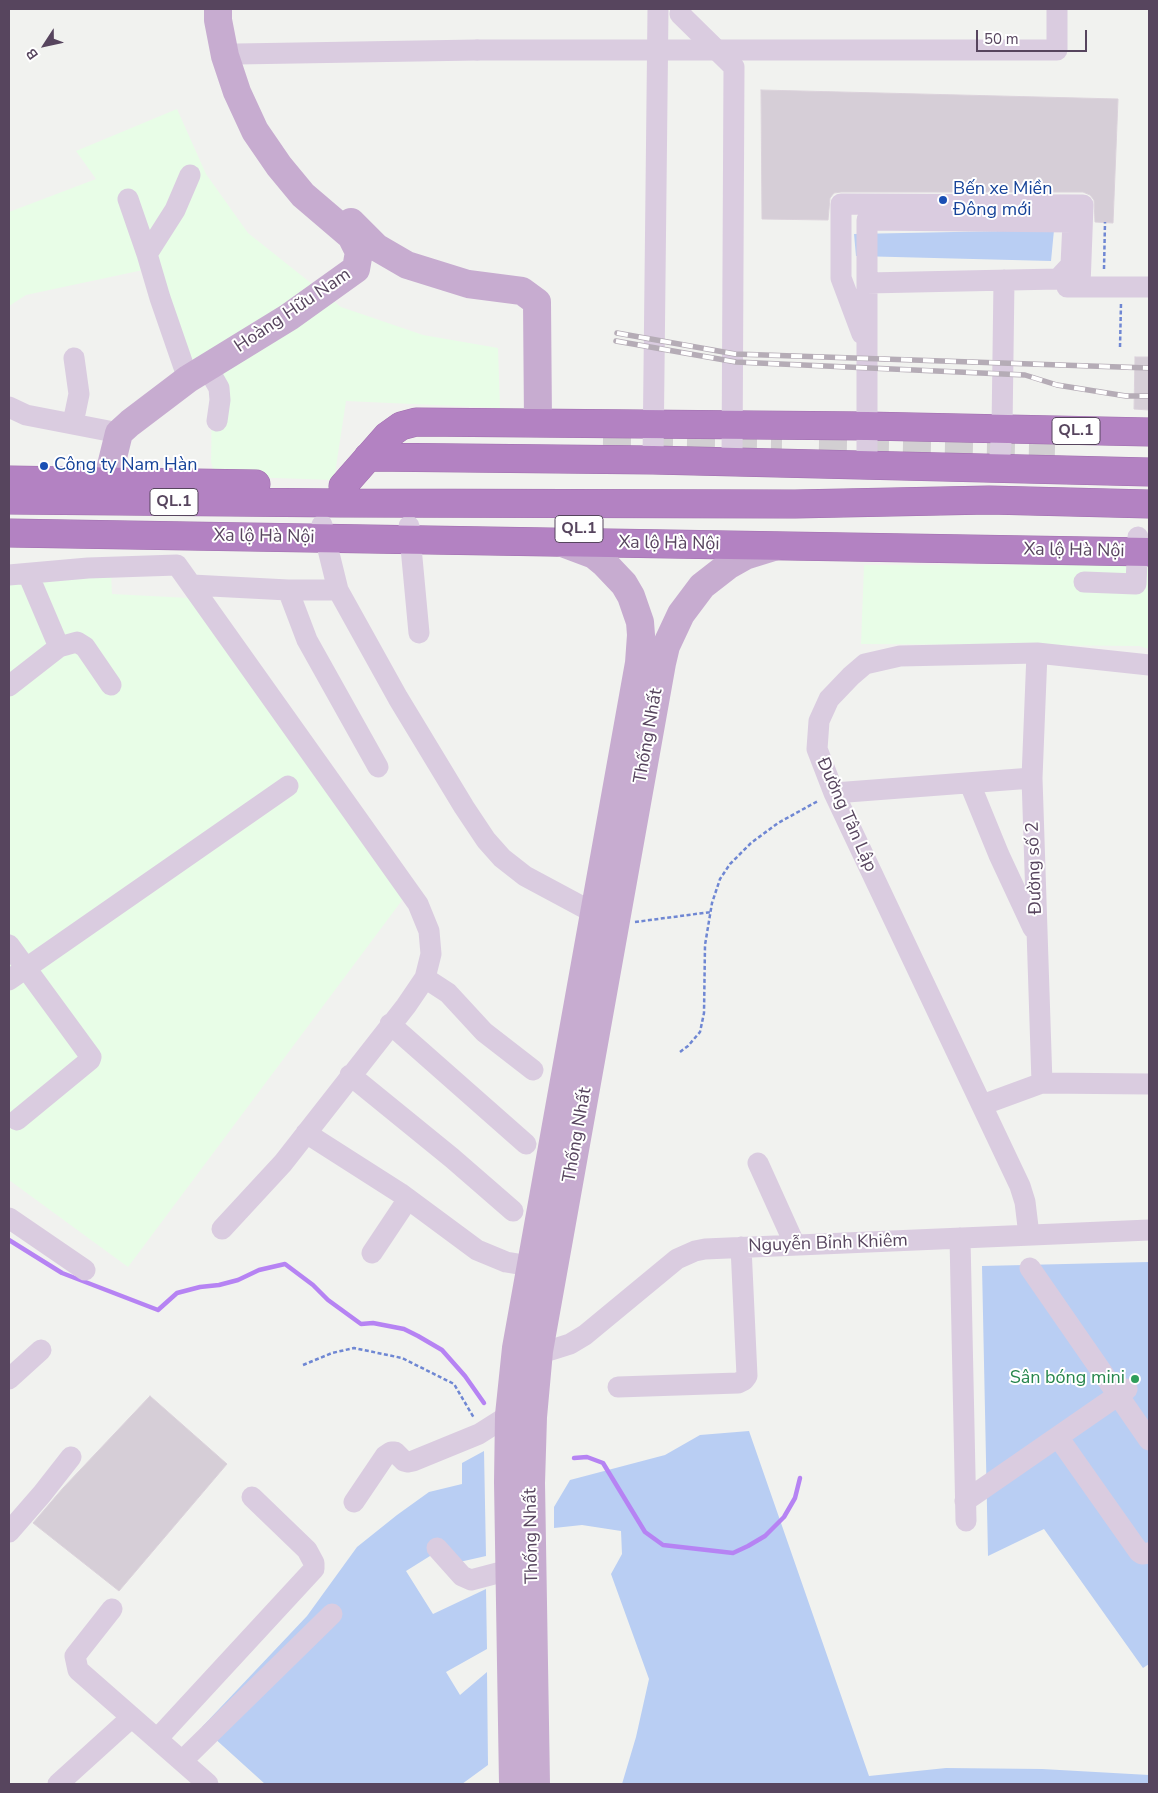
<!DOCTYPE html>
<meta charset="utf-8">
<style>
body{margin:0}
#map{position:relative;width:1158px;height:1793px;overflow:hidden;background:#f1f2ef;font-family:"Nunito Sans",sans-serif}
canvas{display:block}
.frame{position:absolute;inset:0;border:10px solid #57455e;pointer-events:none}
.north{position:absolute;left:20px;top:20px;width:50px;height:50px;-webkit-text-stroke:4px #fff;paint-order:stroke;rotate:235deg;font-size:14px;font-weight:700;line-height:20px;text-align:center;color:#57455e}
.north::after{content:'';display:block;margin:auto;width:18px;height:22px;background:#57455e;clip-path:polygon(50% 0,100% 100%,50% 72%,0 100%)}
.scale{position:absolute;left:976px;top:30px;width:111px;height:22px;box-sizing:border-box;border:2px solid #57455e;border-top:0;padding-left:6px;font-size:15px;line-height:18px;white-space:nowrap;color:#57455e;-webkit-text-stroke:4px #fff;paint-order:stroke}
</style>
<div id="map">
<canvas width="1158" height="1793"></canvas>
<div class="frame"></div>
<div class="north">B</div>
<div class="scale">50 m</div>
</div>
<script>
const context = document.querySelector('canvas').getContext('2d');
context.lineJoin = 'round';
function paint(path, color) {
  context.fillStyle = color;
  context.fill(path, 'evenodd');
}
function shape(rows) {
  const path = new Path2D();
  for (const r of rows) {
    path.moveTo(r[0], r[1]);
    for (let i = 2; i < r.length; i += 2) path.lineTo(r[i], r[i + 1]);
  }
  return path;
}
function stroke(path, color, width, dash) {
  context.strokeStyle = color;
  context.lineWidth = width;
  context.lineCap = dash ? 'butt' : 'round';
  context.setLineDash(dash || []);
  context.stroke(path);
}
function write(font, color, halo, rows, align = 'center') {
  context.font = font + ' "Nunito Sans",sans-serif';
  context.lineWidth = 4;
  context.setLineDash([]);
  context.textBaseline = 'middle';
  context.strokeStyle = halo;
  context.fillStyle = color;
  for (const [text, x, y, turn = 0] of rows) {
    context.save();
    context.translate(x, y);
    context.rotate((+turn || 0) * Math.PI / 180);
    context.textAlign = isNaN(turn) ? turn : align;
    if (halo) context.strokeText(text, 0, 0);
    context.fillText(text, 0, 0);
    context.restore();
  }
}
const commercial = shape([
 [177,109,206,174,248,233,341,307,423,335,498,348,500,408,346,401,334,480,215,476,211,462,212,397,208,384,176,395,171,345,143,270,26,295,9,306,9,212,96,179,76,151],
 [864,565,1149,565,1149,649,1139,646,861,644],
 [111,573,112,594,189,598,403,899,128,1267,9,1180,9,579]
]);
const green = shape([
 [1054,230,1051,261,856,256,854,234],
 [1149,1262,1149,1664,1143,1668,1044,1529,988,1556,982,1266],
 [749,1431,869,1776,946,1768,1042,1769,1149,1775,1149,1784,622,1784,636,1737,649,1679,611,1574,622,1554,621,1531,582,1525,554,1528,554,1507,570,1480,665,1455,700,1435],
 [484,1451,486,1556,455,1563,446,1546,406,1571,433,1614,486,1589,487,1649,446,1672,460,1695,487,1672,488,1765,462,1784,265,1784,202,1727,307,1616,357,1547,397,1515,429,1492,462,1484,462,1463]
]);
const stream = shape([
 [9,1240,62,1273,158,1310,177,1293,200,1287,219,1285,238,1280,259,1270,285,1264,313,1285,328,1300,361,1324,373,1323,404,1329,418,1336,442,1350,465,1376,484,1403],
 [574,1458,587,1457,603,1463,645,1532,663,1545,733,1553,748,1546,765,1536,784,1517,795,1498,800,1478]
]);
const building = shape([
 [761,90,1118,99,1113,223,1095,222,1094,200,1090,195,1083,192,841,192,834,193,830,198,828,220,762,219,761,90],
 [1135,357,1149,357,1149,410,1134,409,1135,357],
 [150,1396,227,1464,119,1591,33,1523,63,1488,150,1396]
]);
const highwayTunnel = shape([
 [603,439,782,441],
 [819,442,1055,447]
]);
const path = shape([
 [1104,269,1105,222],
 [1120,347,1121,303],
 [635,922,711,912],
 [680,1052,688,1046,700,1032,704,1013,705,945,712,903,720,879,730,864,751,843,778,823,818,801],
 [303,1365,332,1353,354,1348,402,1358,454,1384,474,1418]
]);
const minor = shape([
 [681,9,680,14,734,67,732,463],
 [237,54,477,50],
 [128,199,147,254,160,298,188,379],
 [147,254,175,210,190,175],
 [867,283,1058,279,1071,265,1073,222,867,220,867,465],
 [1067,287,1149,287],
 [862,334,841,278,841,204,1083,205,1080,286],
 [207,367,219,388,220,400,217,421],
 [9,407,26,415,119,433],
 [73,423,79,394,74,358],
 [653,460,658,9],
 [999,468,1002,429,1004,280],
 [322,525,338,590,398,698,464,807,486,840,502,858,525,876,594,913],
 [409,526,419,633],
 [177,565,418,904,429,931,431,954,425,978,406,1006,283,1163,222,1229],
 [9,575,88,568,177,565],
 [1084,582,1136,584,1138,537],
 [192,585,288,590,338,590],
 [288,590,307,640,378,767],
 [59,647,77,642,85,647,111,685],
 [1037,653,1032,778,1042,1083],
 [9,686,59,647,28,574],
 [970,784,999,855,1033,928],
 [834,793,1032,778],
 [9,945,91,1057,90,1060,17,1120],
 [425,978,448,993,484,1032,533,1070],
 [9,980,288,786],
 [390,1024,526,1144],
 [350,1075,452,1158,513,1211],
 [982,1105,1042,1083,1149,1084],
 [306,1133,400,1193,477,1250,506,1262,530,1266],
 [758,1163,795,1245],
 [9,1218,85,1270],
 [1029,1235,1025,1202,1020,1186,834,793,817,749,819,721,829,699,851,676,865,664,900,656,1037,653,1149,665],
 [960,1238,966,1521],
 [372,1253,408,1199],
 [1030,1268,1149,1440],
 [539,1351,551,1350,570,1344,585,1335,677,1259,695,1251,705,1249,1149,1230],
 [9,1379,41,1350],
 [618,1387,738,1383,744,1380,747,1376,741,1247],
 [1058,1437,1139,1552,1142,1554,1149,1553],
 [965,1501,1127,1389],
 [354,1502,385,1456,391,1452,395,1452,404,1461,408,1462,413,1461,479,1434,509,1415,522,1416],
 [9,1532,42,1494,71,1457],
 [437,1548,462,1576,471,1580,509,1570],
 [112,1609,75,1656,78,1670,208,1784],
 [157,1739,314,1569,314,1563,307,1550,252,1497],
 [182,1761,332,1614],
 [58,1784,132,1717]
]);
const major = shape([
 [351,222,376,247,407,265,468,284,522,291,537,302,538,422],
 [107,482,119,433,130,423,188,379,289,317,356,269,359,252,351,236,303,195,279,166,255,131,237,92,225,56,218,20,218,9],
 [513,1784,508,1482,509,1415,516,1348,639,663,641,635,640,622,631,596,624,584,605,564,594,555,562,543],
 [536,1784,531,1483,533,1417,539,1351,662,663,666,646,681,614,702,586,729,565,745,556,774,547]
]);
const highway = shape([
 [368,457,653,460,1149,472],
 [9,480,256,484],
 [343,486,387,436,401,426,416,422,867,426,1149,432],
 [9,500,340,503,795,504,989,500,1149,504],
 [9,533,1149,552]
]);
const rail = shape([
 [617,333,735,354,1149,368],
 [616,341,736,362,1025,375,1057,385,1126,396,1149,396]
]);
const minorBridge = shape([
 [477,50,1057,50,1057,9]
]);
const markers = [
 [943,200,5,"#1a4fb4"],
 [44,466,5,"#1a4fb4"],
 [1135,1379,5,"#2e9e5b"]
];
const shields = [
 [1076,431,48],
 [174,502,48],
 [579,529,48]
];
const shieldNames = [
 ["QL.1",1076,431],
 ["QL.1",174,502],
 ["QL.1",579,529]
];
const transitNames = [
 ["Bến xe Miền",953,190],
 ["Đông mới",953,211],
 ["Công ty Nam Hàn",54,466]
];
const streetNames = [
 ["Hoàng Hữu Nam",293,311,-34],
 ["Xa lộ Hà Nội",264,537,1],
 ["Xa lộ Hà Nội",669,544,1],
 ["Xa lộ Hà Nội",1074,551,1],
 ["Thống Nhất",649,736,-80],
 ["Đường Tân Lập",846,815,66],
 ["Đường số 2",1035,868,-92],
 ["Thống Nhất",578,1135,-80],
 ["Nguyễn Bỉnh Khiêm",828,1244,-2],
 ["Thống Nhất",532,1536,-91]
];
const leisureNames = [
 ["Sân bóng mini",1125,1379]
];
paint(commercial, '#e8fde7');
paint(green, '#b9cef3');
stroke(stream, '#b683f3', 4.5);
paint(building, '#d6ced7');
stroke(building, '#dbd2db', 1);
stroke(highwayTunnel, '#d2cfd2', 28, [28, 14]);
stroke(highway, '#9f6ead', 29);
stroke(path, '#6f87d3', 2.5, [4, 2.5]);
stroke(minor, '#dacce0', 21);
stroke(major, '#c7acd0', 28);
stroke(highway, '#b382c2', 28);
stroke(rail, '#b5acb6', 5.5);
stroke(rail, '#fff', 4, [11]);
stroke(minorBridge, '#dacce0', 21);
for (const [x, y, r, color] of markers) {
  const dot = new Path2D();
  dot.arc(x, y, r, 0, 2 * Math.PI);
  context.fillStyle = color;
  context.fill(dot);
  stroke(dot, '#fff', 2);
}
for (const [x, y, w] of shields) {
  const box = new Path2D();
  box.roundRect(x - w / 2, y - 13.5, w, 27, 4);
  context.fillStyle = '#fff';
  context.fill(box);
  stroke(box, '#57455e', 1);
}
write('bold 16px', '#57455e', null, shieldNames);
write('18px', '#164399', '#fff', transitNames, 'left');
write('18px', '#57455e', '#fff', streetNames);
write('18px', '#27864d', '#fff', leisureNames, 'right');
</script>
